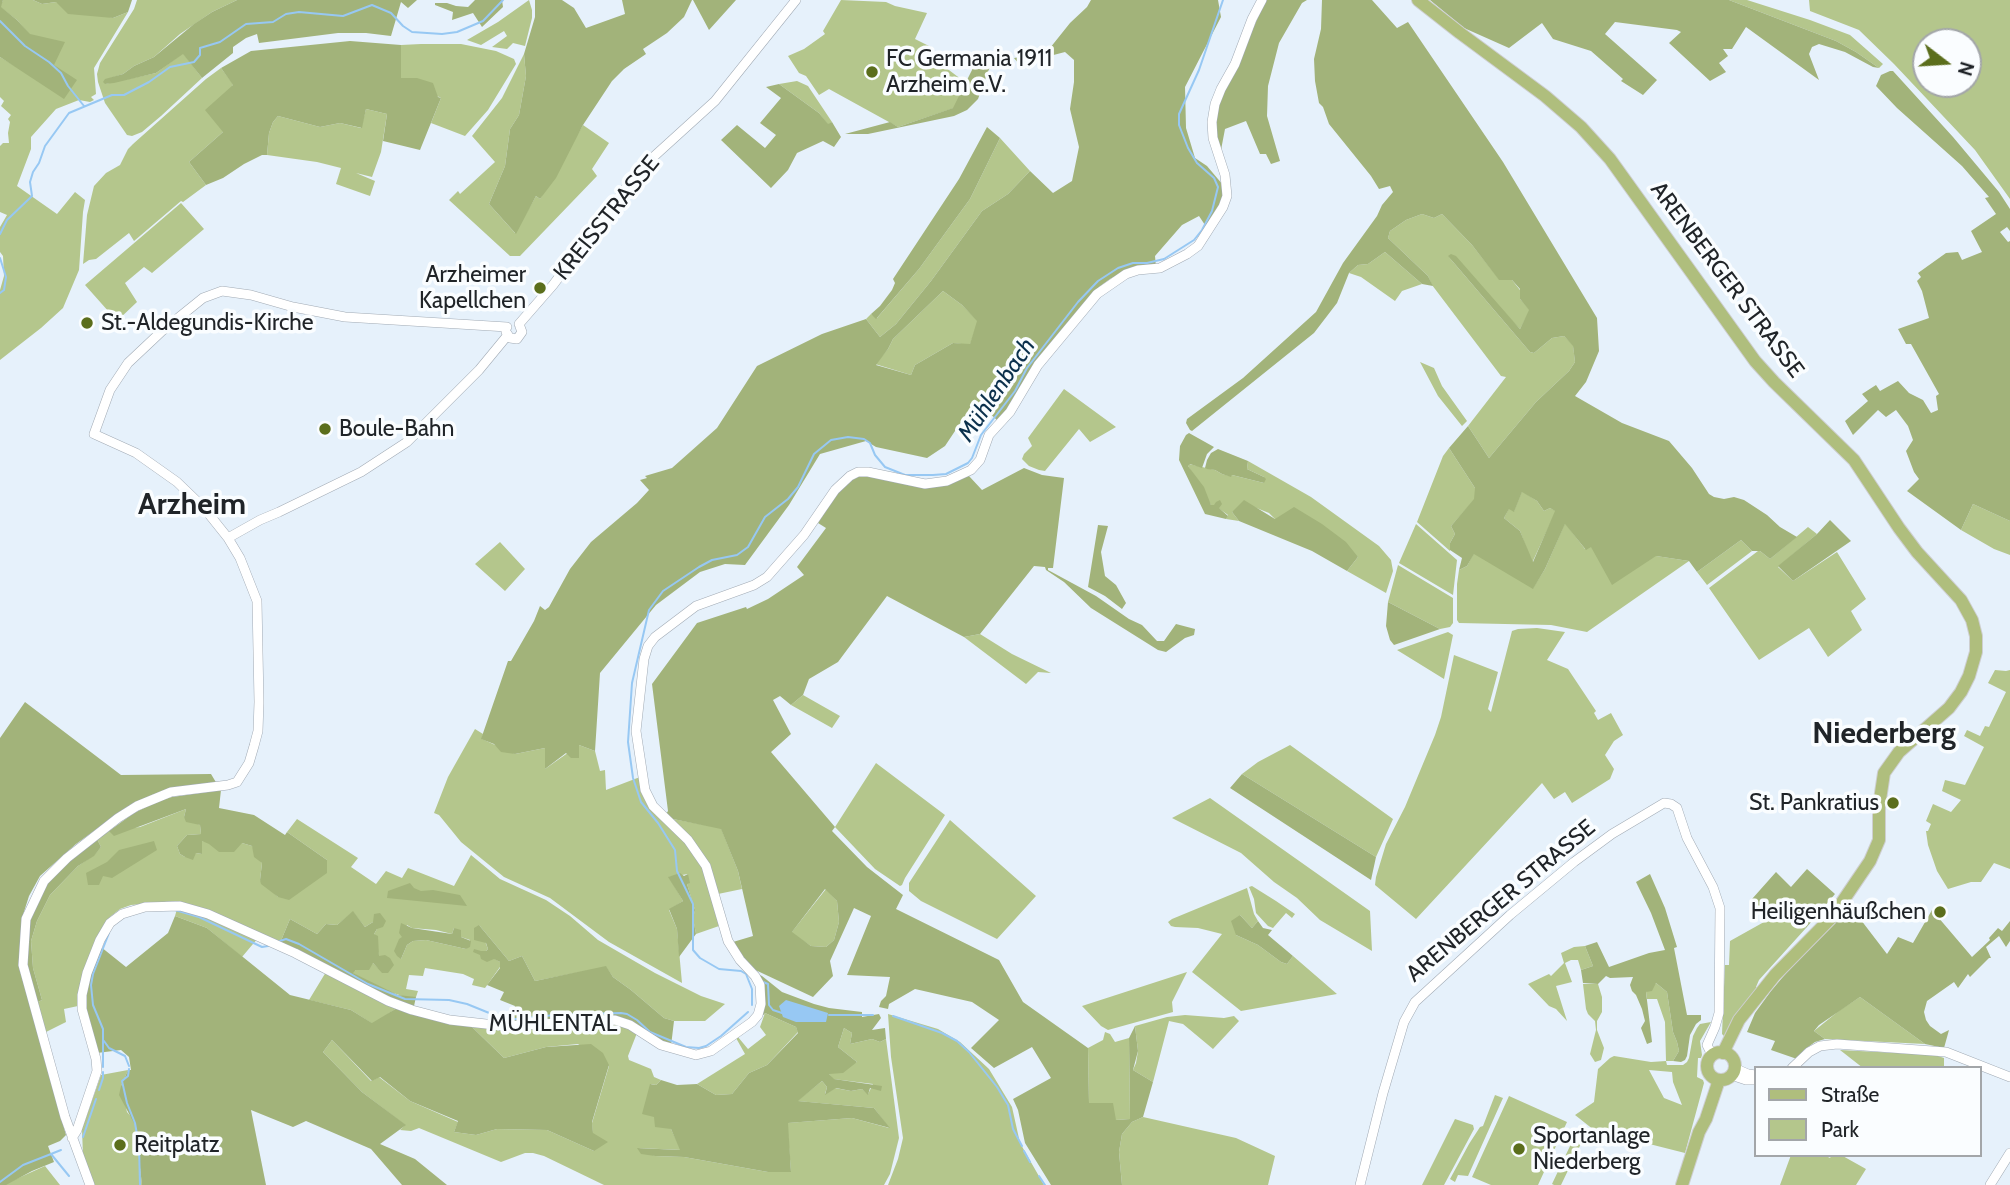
<!DOCTYPE html>
<meta charset="utf-8">
<style>
body{margin:0}
#map{position:relative;width:2010px;height:1185px;overflow:hidden;background:#e6f1fb;font-family:Cabin,sans-serif}
canvas{display:block}
.legend{position:absolute;left:1754px;top:1066px;width:228px;height:91px;box-sizing:border-box;background:#fafdff;border:2px solid #a3a6a9;margin:0;padding:9px 12px;list-style:none;font-size:21px;color:#202428}
.legend li{display:flex;align-items:center;gap:14px;height:35px}
.legend b{width:35px;border:2px solid #a3a6a9}
.north{position:absolute;left:1912px;top:28px;width:70px;height:70px;box-sizing:border-box;background:#fafdff;border:2px solid #a3a6a9;border-radius:50%;rotate:107deg;font-size:19px;font-weight:700;line-height:28px;text-align:center;color:#202428}
.north::after{content:'';display:block;margin:auto;width:24px;height:32px;background:#5b6e1c;clip-path:polygon(50% 0,100% 100%,50% 72%,0 100%)}
</style>
<div id="map">
<canvas width="2010" height="1185"></canvas>
<ul class="legend">
<li><b style="height:9px;background:#afbe7d"></b>Straße</li>
<li><b style="height:19px;background:#b4c68c"></b>Park</li>
</ul>
<div class="north">N</div>
</div>
<script>
const context = document.querySelector('canvas').getContext('2d');
context.lineJoin = 'round';
function paint(path, color) {
  context.fillStyle = color;
  context.fill(path, 'evenodd');
}
function shape(rows) {
  const path = new Path2D();
  for (const r of rows) {
    if (r.length === 3) {
      path.moveTo(r[0] + r[2], r[1]);
      path.arc(r[0], r[1], r[2], 0, 2 * Math.PI);
      continue;
    }
    path.moveTo(r[0], r[1]);
    for (let i = 2; i < r.length; i += 2) path.lineTo(r[i], r[i + 1]);
  }
  return path;
}
function stroke(path, color, width, dash) {
  context.strokeStyle = color;
  context.lineWidth = width;
  context.lineCap = dash ? 'butt' : 'round';
  context.setLineDash(dash || []);
  context.stroke(path);
}
function write(font, color, halo, rows, align = 'center') {
  context.font = font + ' Cabin,sans-serif';
  context.lineWidth = 7;
  context.setLineDash([]);
  context.textBaseline = 'middle';
  context.strokeStyle = halo;
  context.fillStyle = color;
  for (const [text, x, y, turn = 0] of rows) {
    context.save();
    context.translate(x, y);
    context.rotate((+turn || 0) * Math.PI / 180);
    context.textAlign = isNaN(turn) ? turn : align;
    if (halo) context.strokeText(text, 0, 0);
    context.fillText(text, 0, 0);
    context.restore();
  }
}
const green = shape([
 [3,0,33,0,42,4,56,2,113,18,128,12,94,68,96,94,91,97,94,100,90,102,79,100,56,109,31,137,31,149,17,186,57,214,75,192,85,200,83,212,79,270,63,308,41,328,0,360,0,290,4,276,3,256,0,252,0,227,7,215,0,212,0,146,3,143,9,143,8,133,10,122,8,119,11,115,1,106,4,101,0,97,0,57,30,75,54,65,30,35,17,20,0,7],
 [137,0,237,0,212,12,180,34,154,57,134,66,123,74,111,78,105,84,156,73,183,53,202,78,161,116,142,132,132,136,127,135,105,103,98,82,97,74,100,63,134,9],
 [529,0,532,10,532,18,525,46,513,43,507,49,492,47,507,36,504,31,481,45,467,40,498,22],
 [841,0,886,2,895,6,927,13,915,39,931,47,928,54,966,83,954,108,898,127,829,89,819,95,806,76,799,73,788,56,804,49,825,34,823,31],
 [1729,0,1747,0,1810,20,1850,35,1883,64,1879,68,1856,52,1836,41],
 [1809,0,2010,0,2010,199,1975,150,1894,64,1859,30,1810,11],
 [1926,42,1968,42,1968,84,1926,84],
 [421,44,461,44,496,51,514,59,516,64,488,110,465,136,431,123,441,98,401,78,401,45],
 [524,54,526,76,519,115,510,129,505,166,489,204,515,233,536,196,540,199,583,125,609,143,592,169,597,176,520,256,510,256,449,200,458,191,460,194,495,162,472,136,502,98],
 [221,68,233,84,223,132,189,162,206,185,183,202,181,201,134,241,129,233,96,259,89,260,83,264,87,215,94,186,106,173,120,165,128,149,133,144,206,79],
 [797,81,808,86,832,122,828,125,819,113,779,84],
 [366,109,387,114,381,152,372,177,356,173,375,181,370,196,336,184,341,168,317,162,267,155,269,133,273,122,278,116,320,127,340,123,361,128],
 [1000,138,1030,171,1008,194,982,211,931,281,896,324,880,337,866,319,871,314,877,318,919,269,970,199],
 [181,203,204,229,152,273,144,267,125,283,137,302,117,321,85,285],
 [1422,214,1434,218,1442,214,1472,245,1499,279,1512,280,1520,290,1520,299,1530,310,1520,329,1448,256,1530,352,1534,353,1552,338,1564,336,1573,345,1575,362,1569,371,1536,402,1489,458,1468,426,1506,377,1501,376,1432,285,1428,276,1388,238,1390,231,1406,220],
 [1385,252,1422,284,1402,291,1395,301,1361,277,1349,273,1358,265,1368,264],
 [943,291,962,305,978,321,970,345,953,343,915,365,911,375,875,364,888,349,893,339],
 [1420,362,1434,368,1442,386,1467,421,1462,426,1438,396],
 [1064,389,1116,427,1090,442,1079,429,1045,471,1039,470,1029,466,1022,459,1024,454,1032,446,1028,438],
 [1449,448,1475,488,1475,499,1451,526,1455,534,1450,543,1450,551,1417,522,1443,456],
 [1248,461,1311,497,1379,546,1391,560,1393,571,1386,593,1347,571,1358,557,1275,519,1269,513,1254,507,1232,512,1239,521,1226,519,1228,515,1214,505,1211,505,1188,466,1189,464,1215,470,1222,474,1230,476,1232,475,1264,483,1264,477,1247,469],
 [1522,491,1537,501,1544,511,1550,508,1556,511,1532,563,1520,531,1504,518,1509,508,1514,511],
 [1973,504,2010,521,2010,555,1994,549,1961,530],
 [1565,523,1585,549,1591,546,1689,561,1587,632,1551,625,1459,623,1457,620,1457,584,1459,570,1467,566,1474,553,1533,588,1545,569],
 [1416,524,1457,560,1453,595,1399,563],
 [1808,527,1817,534,1778,567,1793,581,1837,552,1866,599,1851,611,1862,630,1828,657,1809,628,1759,660,1709,588,1758,551,1760,551,1770,559],
 [1741,540,1752,551,1707,585,1697,572],
 [500,542,525,569,505,591,475,564],
 [1398,565,1453,598,1453,623,1450,627,1440,629,1388,602],
 [1537,628,1565,632,1547,660,1568,669,1596,711,1594,713,1598,720,1611,713,1623,735,1614,741,1605,755,1614,769,1610,779,1572,803,1565,792,1554,799,1542,783,1416,919,1375,885,1376,877,1386,844,1405,807,1435,735,1441,717,1454,655,1498,672,1488,709,1491,712,1512,631,1518,629],
 [1448,632,1453,635,1444,679,1397,650],
 [980,634,1012,654,1051,673,1038,672,1026,684,964,637],
 [1995,670,2006,671,2010,670,2010,869,1994,863,1981,882,1971,882,1948,889,1937,871,1928,845,1926,831,1928,831,1931,824,1926,821,1933,804,1951,812,1961,800,1942,791,1945,780,1965,785,1984,747,1964,736,1967,730,1980,736,1985,726,1989,727,2006,692,1988,683],
 [803,695,840,716,832,728,791,705],
 [475,729,483,734,482,739,515,754,545,748,545,769,579,745,595,751,600,771,605,770,606,790,640,777,643,791,702,863,719,926,696,934,693,918,695,910,687,884,688,874,669,877,683,901,669,910,677,929,682,983,609,942,550,898,504,877,461,842,439,815,434,813,448,777],
 [1290,745,1393,819,1376,857,1242,774,1258,762],
 [876,763,945,815,905,878,902,885,900,886,875,869,835,827],
 [1210,798,1370,911,1372,951,1320,920,1297,898,1274,882,1241,853,1172,818],
 [186,809,184,817,200,825,201,834,187,835,177,846,180,854,185,857,196,853,202,854,201,841,242,843,252,846,262,863,260,880,278,897,327,860,287,832,297,819,358,858,351,867,376,884,386,871,402,878,408,868,454,886,471,855,500,879,546,900,570,916,598,940,655,973,701,996,725,1004,705,1021,674,1021,664,1018,631,990,613,977,606,967,535,981,522,956,509,961,479,925,488,949,486,951,481,951,500,962,500,967,485,988,472,985,474,979,463,974,425,968,423,976,409,975,406,989,418,991,416,997,405,997,382,989,352,973,356,970,373,963,378,968,379,956,374,934,377,929,373,922,365,927,353,912,337,925,326,924,317,934,290,919,280,943,211,913,176,901,131,905,120,909,110,917,106,922,78,1006,64,1009,66,1022,44,1033,36,1003,42,1000,33,968,31,941,37,921,50,895,78,866,94,855,101,847,97,839,109,831,140,827],
 [407,925,412,928,436,930,452,934,454,928,460,934,461,937,470,940,466,949,426,940,413,941,407,945,401,959,403,935],
 [673,819,721,828,738,871,742,889,718,894,694,842],
 [950,820,1036,896,997,939,921,901,909,891,909,883],
 [1252,886,1276,901,1295,914,1292,918,1286,913,1273,928,1268,926,1256,913,1254,899,1249,887],
 [1247,888,1254,914,1258,921,1252,928,1240,915,1236,935,1258,945,1281,962,1287,964,1293,956,1337,994,1241,1011,1192,972,1222,934,1198,928,1175,927,1171,926,1168,922,1172,919],
 [826,889,837,901,839,922,834,940,826,947,811,946,791,933],
 [1778,903,1806,928,1759,980,1756,987,1759,989,1727,1039,1722,1034,1725,965,1729,965,1730,941,1764,922],
 [177,909,198,914,258,938,242,957,207,928,175,916],
 [1585,946,1593,966,1581,970,1578,960,1571,960,1565,963,1572,982,1556,986,1567,1021,1556,1009,1549,1006,1528,984,1549,974,1551,976,1564,963,1561,953,1574,947],
 [326,972,397,1008,373,1024,351,1010,309,1000],
 [1187,972,1172,1002,1173,1012,1108,1030,1101,1026,1082,1006],
 [1656,983,1667,992,1673,1032,1677,1042,1679,1051,1673,1061,1666,1061,1667,1065,1683,1065,1687,1062,1689,1058,1693,1036,1697,1028,1700,1024,1711,1022,1700,1041,1702,1055,1701,1058,1698,1058,1697,1077,1703,1080,1704,1083,1685,1153,1594,1130,1575,1115,1594,1102,1598,1069,1610,1058,1614,1056,1651,1062,1666,1061,1665,1022,1657,999,1647,999,1646,992],
 [1649,1070,1672,1072,1673,1082,1682,1105,1664,1098],
 [1583,984,1598,984,1602,997,1602,1012,1597,1021,1597,1030,1604,1048,1601,1060,1595,1062,1590,1054,1596,1030,1595,1021,1588,1014,1586,1009],
 [1860,997,1925,1044,1825,1039,1814,1031,1840,1010],
 [765,1013,796,1027,798,1032,767,1065,749,1073,732,1094,716,1095,697,1084,745,1054,736,1038,738,1037,748,1049,766,1035,760,1027],
 [888,1014,938,1029,960,1042,989,1069,1012,1107,1020,1143,1044,1185,888,1185,898,1159,903,1138,891,1057],
 [1185,1015,1224,1018,1234,1016,1239,1021,1213,1049,1183,1024,1169,1021,1153,1082,1133,1070,1136,1063,1138,1051,1135,1026,1167,1017],
 [616,1023,623,1025,637,1033,628,1056,629,1060,651,1069,654,1077,661,1080,656,1085,651,1084,654,1117,671,1129,681,1150,638,1148,655,1156,684,1157,768,1172,791,1171,787,1123,852,1118,889,1128,874,1108,797,1101,822,1081,827,1087,825,1094,835,1088,851,1091,862,1089,868,1094,873,1084,833,1079,828,1073,857,1062,838,1047,844,1028,852,1033,850,1044,872,1039,880,1042,886,1039,899,1138,890,1174,884,1185,604,1185,544,1156,533,1153,525,1153,501,1162,419,1128,411,1131,400,1130,405,1125,362,1092,323,1052,332,1040,371,1081,379,1077,410,1101,458,1122,454,1132,476,1135,497,1129,547,1130,594,1151,592,1123,609,1066,578,1044,546,1047,504,1058,471,1026,509,1030],
 [1105,1032,1110,1034,1115,1042,1129,1038,1130,1119,1116,1120,1089,1103,1088,1048,1103,1040],
 [1840,1050,1935,1055,1944,1058,1944,1068,1863,1068],
 [128,1070,121,1086,127,1112,133,1119,135,1125,142,1185,93,1185,83,1156,82,1129,101,1075],
 [1495,1095,1503,1098,1468,1176,1458,1175,1455,1182,1450,1179,1469,1144,1480,1127,1483,1126],
 [1509,1096,1567,1122,1538,1185,1491,1185,1472,1177],
 [1143,1117,1236,1138,1275,1156,1268,1185,1122,1185,1119,1152,1122,1134,1132,1122],
 [1455,1119,1473,1125,1474,1129,1444,1185,1422,1185],
 [1580,1125,1588,1129,1561,1185,1554,1185,1552,1184],
 [1791,1155,1828,1155,1828,1157,1830,1158,1832,1155,1841,1155,1866,1169,1856,1185,1780,1185],
 [45,1166,60,1185,6,1185,5,1184]
]);
const forest = shape([
 [0,0,3,0,1,7,17,20,30,34,65,42,54,65,77,80,64,99,0,57],
 [33,0,132,0,128,12,113,18,68,14,56,2,42,4],
 [237,0,417,0,408,8,401,2,391,36,366,33,338,33,259,43,257,34,246,38,233,47,233,53,202,78,183,54,156,73,114,83,105,84,103,82,105,79,123,74,134,66,154,57,194,24,212,12],
 [475,0,502,0,503,7,482,27,473,13,452,20,453,12,435,5,435,3,447,3,456,6,468,7],
 [535,0,562,0,574,8,586,28,625,14,622,0,692,0,684,17,667,33,643,49,646,54,624,69,612,81,583,125,556,178,540,199,536,196,516,234,489,204,505,166,510,129,519,115,526,76,524,54,535,17],
 [693,0,736,0,709,30],
 [1091,0,1218,0,1221,17,1185,87,1186,128,1195,158,1207,166,1223,185,1224,198,1207,228,1199,216,1182,225,1155,256,1156,267,1125,271,1110,279,1099,287,1011,408,998,421,986,410,965,416,945,446,927,458,876,447,866,441,820,454,789,505,745,565,725,564,700,572,656,605,600,673,595,751,579,745,579,758,571,758,566,753,545,769,545,748,515,754,501,752,494,744,481,739,508,661,511,661,534,621,540,606,545,610,549,607,570,569,591,542,637,503,649,490,640,480,647,478,645,476,672,468,717,428,757,366,822,334,866,319,880,337,896,324,931,281,982,211,1008,194,1030,171,1053,193,1072,181,1079,147,1070,109,1074,82,1074,60,1065,52,1019,64,1014,58,1046,53,1070,23,1087,7],
 [943,291,962,305,977,321,970,344,953,343,915,365,911,375,876,365,888,349,893,339],
 [1266,0,1307,0,1302,3,1279,43,1268,86,1267,116,1280,161,1271,164,1266,154,1260,154,1246,121,1225,129,1221,150,1217,139,1216,121,1220,100],
 [1322,0,1372,0,1397,28,1408,22,1503,162,1597,318,1599,351,1586,382,1575,396,1622,423,1669,441,1692,468,1709,494,1714,497,1724,499,1734,497,1744,500,1767,515,1780,527,1797,537,1770,559,1760,551,1752,551,1741,540,1697,572,1689,561,1656,556,1612,585,1591,547,1586,550,1565,524,1545,569,1533,589,1474,554,1467,566,1459,570,1462,558,1450,550,1450,543,1455,534,1451,526,1474,499,1475,488,1449,448,1468,426,1489,458,1536,402,1569,371,1575,362,1573,346,1564,336,1552,338,1534,353,1530,352,1448,256,1451,254,1456,256,1520,329,1529,310,1520,299,1520,289,1512,280,1499,280,1472,245,1442,214,1434,218,1422,214,1406,220,1390,231,1388,238,1428,276,1433,286,1422,284,1385,252,1368,264,1358,265,1349,273,1337,303,1314,333,1192,431,1190,430,1186,423,1187,419,1243,378,1316,312,1343,263,1377,216,1382,205,1393,192,1390,186,1379,189,1371,176,1329,124,1323,107,1319,103,1315,81,1314,59,1321,29],
 [1522,492,1537,501,1544,511,1550,508,1555,511,1533,562,1520,531,1504,518,1509,509,1514,512],
 [1430,0,1729,0,1836,41,1856,52,1879,68,1873,67,1845,52,1819,44,1812,47,1809,54,1819,80,1746,27,1732,49,1723,49,1728,56,1719,63,1726,72,1710,81,1669,43,1681,32,1677,30,1615,22,1605,34,1657,80,1643,95,1621,81,1623,79,1591,51,1553,39,1542,23,1509,48,1464,28],
 [350,41,401,45,401,78,417,78,433,83,438,97,441,98,420,150,383,141,387,114,366,109,362,128,340,123,320,127,278,116,273,122,269,133,267,155,262,155,244,164,223,178,206,185,189,162,223,132,205,110,233,85,221,68,251,51],
 [987,61,992,61,978,99,967,110,954,116,868,134,845,134,890,122,898,127,953,108,974,66,979,69],
 [1890,71,1893,71,1953,137,1999,192,2010,209,2010,231,2007,227,2000,232,2008,242,2010,241,2010,521,1973,504,1961,530,1907,491,1919,479,1914,472,1906,451,1913,440,1908,426,1896,410,1886,417,1878,410,1853,435,1845,421,1868,401,1862,394,1876,385,1880,391,1898,381,1909,393,1923,400,1931,413,1938,410,1936,396,1939,394,1911,344,1906,344,1898,329,1929,318,1922,291,1917,281,1921,277,1918,273,1946,253,1958,252,1962,260,1982,252,1971,231,1996,214,1985,198,1989,197,1962,166,1897,108,1876,86,1881,75],
 [779,84,819,113,828,124,832,122,841,137,834,147,823,141,797,153,788,170,771,188,721,140,737,125,765,148,776,135,760,123,781,98,766,87],
 [987,127,1000,138,970,199,919,269,876,319,871,314,880,306,892,290,895,283,893,279,959,179],
 [1189,433,1214,447,1207,454,1202,468,1190,464,1188,466,1204,487,1211,505,1214,505,1216,502,1220,500,1222,504,1219,508,1228,516,1226,519,1205,514,1179,460,1180,446,1186,435],
 [1218,449,1248,461,1247,469,1264,477,1266,479,1264,483,1232,475,1231,477,1222,474,1215,470,1207,469,1205,468,1207,460,1211,453],
 [1024,468,1042,475,1064,478,1053,568,1048,568,1048,570,1096,596,1129,619,1142,625,1157,641,1164,641,1176,624,1195,629,1194,635,1185,638,1166,652,1158,650,1091,608,1064,582,1046,570,1045,567,1034,566,980,634,964,637,887,596,838,662,809,679,803,695,791,705,780,696,773,700,791,734,771,752,835,827,832,831,867,867,903,895,896,909,999,960,1023,1002,1088,1048,1089,1103,1113,1103,1116,1120,1130,1119,1129,1038,1135,1026,1138,1051,1133,1070,1153,1082,1143,1117,1132,1122,1122,1134,1119,1152,1122,1185,1051,1185,1025,1143,1018,1110,1013,1099,1051,1078,1032,1047,994,1068,971,1048,999,1020,972,1002,915,989,889,1004,888,1009,879,1007,881,1001,886,996,890,977,847,975,871,916,854,908,830,961,833,976,813,997,749,967,733,942,753,936,738,871,721,829,673,819,666,814,668,811,652,684,697,623,746,607,747,609,768,599,804,575,797,567,826,528,818,523,835,496,856,476,865,475,908,484,969,476,982,490],
 [825,889,837,901,839,922,834,940,826,947,811,946,792,932],
 [1244,500,1275,519,1294,507,1322,524,1346,542,1358,557,1347,571,1312,551,1239,521,1232,512],
 [1830,520,1851,541,1793,581,1778,566,1817,534],
 [1098,525,1108,526,1101,552,1105,576,1116,585,1126,603,1122,609,1105,596,1088,587],
 [1388,602,1440,629,1394,645,1390,640,1386,626],
 [25,702,121,775,211,774,217,784,175,788,152,795,116,815,76,844,40,876,29,896,22,918,19,967,66,1135,60,1141,48,1146,54,1162,32,1171,6,1185,0,1185,0,738],
 [1242,774,1376,857,1371,880,1230,788],
 [221,790,219,808,254,815,285,835,287,832,327,860,327,873,289,900,278,897,261,884,260,880,262,863,254,857,252,846,242,843,234,852,219,852,209,844,202,841,202,854,196,853,193,860,185,857,180,854,177,846,187,835,201,834,200,825,186,822,184,817,186,809,114,836,109,831,134,813,158,801,172,797],
 [97,839,101,847,94,856,78,866,50,895,37,921,31,941,33,968,42,1000,36,1003,26,965,29,920,48,883,61,868],
 [154,841,157,850,112,878,103,876,99,885,88,885,86,873,107,862,119,850],
 [1807,869,1835,894,1806,928,1779,903,1764,922,1752,899,1776,872,1791,887],
 [680,873,684,876,688,874,690,883,687,884,695,910,693,918,696,934,679,957,677,929,669,909,683,901,668,877],
 [1650,874,1665,908,1677,947,1674,948,1687,1015,1701,1015,1701,1020,1696,1024,1690,1035,1687,1056,1685,1060,1681,1062,1673,1061,1679,1051,1677,1042,1673,1032,1667,992,1656,983,1652,991,1646,992,1652,1042,1647,1044,1641,1028,1645,1021,1642,1009,1636,995,1632,991,1630,985,1633,977,1610,978,1606,976,1598,984,1583,983,1581,970,1593,966,1585,946,1597,942,1609,967,1649,953,1665,950,1651,913,1636,882],
 [410,883,414,888,421,891,433,890,460,895,467,906,387,898,388,891],
 [1851,907,1887,954,1898,937,1913,943,1932,910,1972,957,1990,940,1989,938,1998,928,2002,931,2010,921,2010,941,2006,947,1999,936,1986,947,1991,958,1989,958,1970,977,1968,974,1958,988,1954,982,1927,1001,1924,1012,1926,1020,1930,1026,1941,1034,1949,1030,1944,1048,1925,1044,1860,997,1819,1025,1814,1031,1825,1039,1815,1042,1804,1050,1797,1059,1771,1050,1775,1041,1747,1032,1755,1013,1771,991,1798,959],
 [353,911,365,927,373,922,374,914,380,913,386,921,383,927,377,929,374,934,378,936,379,956,385,955,390,958,394,965,388,973,382,973,373,963,369,970,356,970,353,973,398,995,416,997,414,1006,400,1003,280,943,290,919,317,934,326,924,337,925],
 [1240,915,1252,928,1258,921,1263,928,1272,930,1268,935,1293,956,1287,964,1281,962,1258,945,1236,935,1231,921],
 [175,916,207,928,290,995,351,1010,372,1023,397,1008,471,1026,504,1058,546,1047,591,1044,603,1053,609,1065,592,1122,593,1133,608,1142,594,1151,547,1130,497,1129,476,1135,454,1132,458,1121,410,1101,380,1077,372,1081,332,1040,323,1052,362,1092,406,1125,380,1144,415,1159,447,1185,402,1185,371,1149,306,1121,293,1127,251,1110,266,1185,142,1185,135,1125,119,1095,121,1086,128,1070,131,1070,129,1057,121,1050,97,1053,85,1006,88,981,101,947,126,967,168,933],
 [401,923,412,928,452,934,454,928,461,930,461,937,471,941,470,947,466,949,426,940,413,941,407,945,401,959,397,956,394,951,399,939,402,937,399,933],
 [479,925,509,961,522,956,535,981,606,966,613,977,631,990,664,1018,674,1021,671,1046,659,1042,629,1020,619,1018,507,1023,515,1006,500,1000,504,992,487,985,500,968,500,962,494,959,487,962,481,959,480,955,473,952,474,949,481,951,486,951,488,949,486,943,474,940,474,928],
 [753,972,762,976,782,992,814,1004,829,1008,862,1012,862,1017,879,1014,881,1018,872,1030,885,1028,886,1039,880,1042,872,1039,850,1044,852,1033,844,1028,838,1047,857,1062,843,1073,829,1074,834,1079,882,1086,881,1091,870,1088,868,1095,862,1089,851,1091,836,1088,825,1095,827,1087,822,1081,798,1101,874,1108,890,1128,852,1118,788,1123,791,1172,768,1172,684,1157,655,1156,641,1154,637,1148,680,1150,671,1129,655,1127,654,1117,642,1114,650,1084,656,1085,661,1080,677,1085,697,1084,716,1095,732,1094,749,1073,767,1065,798,1033,796,1027,765,1013,764,1015,760,1013,763,1004]
]);
const water = shape([
 [786,1000,828,1013,826,1022,796,1022,783,1017,779,1006]
]);
const stream = shape([
 [0,21,25,46,49,62,61,73,68,86,84,106],
 [0,234,7,220,32,196,30,182,33,172,39,163,45,146,69,113,112,95,124,95,149,82,170,67,194,62,200,55,200,48,220,42,246,24,273,22,286,14,299,12,343,16,372,5,391,13,403,26,412,32,442,34,457,32,483,21,503,0],
 [0,258,6,277,4,290,0,293],
 [175,910,199,917,262,947,268,946],
 [280,941,286,939,299,944,368,984,405,999,449,1000,467,1004,504,1019,516,1019,555,1015,621,1013,627,1014,637,1020,650,1032,686,1047,699,1048,706,1046,721,1036,748,1012],
 [761,981,768,984,769,1005,773,1010,782,1013],
 [752,1005,752,989,746,974,741,971,719,969,700,958,693,950,693,904,677,871,675,850,658,823,641,802,633,778,628,742,632,683,649,610,663,591,699,567,712,560,737,555,748,547,765,517,788,499,798,487,814,454,831,440,848,437,864,439,870,443,875,455,885,467,905,475,933,475,946,474,968,463,972,458,981,435,1015,391,1027,368,1078,302,1098,281,1118,268,1133,263,1147,263,1164,259,1194,240,1202,230,1212,211,1218,187,1214,178,1197,163,1188,148,1179,125,1179,114,1199,70,1223,0],
 [829,1015,873,1015],
 [893,1016,942,1033,957,1041,969,1052,997,1087,1008,1105,1013,1129,1022,1146],
 [104,1041,109,1048,125,1056,129,1066],
 [103,1067,103,1029,93,1005,91,985,93,974,109,933],
 [129,1069,128,1076,122,1081,127,1103,135,1123,139,1146,140,1185],
 [99,1090,103,1078,103,1072],
 [83,1137,96,1099],
 [61,1150,51,1154,69,1176],
 [1024,1151,1030,1162],
 [1039,1176,1045,1185],
 [0,1182,23,1165,51,1154]
]);
const minor = shape([
 [519,324,553,285,625,189,650,160,715,101,796,0],
 [506,332,510,338,517,339,522,332,519,324],
 [228,538,260,520,279,512,361,472,407,442,479,370,507,336],
 [1734,1068,1748,1074,1756,1075],
 [1792,1068,1809,1052,1820,1046,1837,1044,1946,1052,2010,1077],
 [1731,1075,1746,1080,1756,1080],
 [72,1138,77,1130,97,1071,96,1059,82,1009,82,995,87,973,100,940,110,923,122,914,145,907,180,906,208,914,295,953,388,1001,412,1010,450,1020,504,1026,615,1020,630,1025,661,1045,696,1055,711,1051,752,1022,758,1015,761,1004,760,985,755,976,740,960,728,941,706,866,688,840,653,806,645,790,636,731,644,659,648,646,655,637,696,606,754,585,767,577,804,535,835,490,850,476,858,472,868,472,925,484,947,481,971,470,980,460,989,435,1010,412,1038,365,1097,294,1126,274,1138,270,1160,268,1187,254,1198,246,1223,207,1227,196,1225,175,1213,138,1212,122,1215,104,1221,89,1235,64,1252,19,1262,0],
 [90,1185,65,1117,23,965,26,919,44,881,67,858,118,818,137,806,171,792,228,785,237,782,249,763,254,746,258,731,259,702,257,601,240,558,228,538,204,508,177,482,136,453,94,434,110,390,128,363,162,331,203,298,222,291,251,295,293,307,345,317,507,327],
 [1360,1185,1383,1093,1404,1022,1415,1002,1510,915,1574,862,1612,834,1664,803,1671,804,1677,808,1687,838,1713,887,1720,908,1719,1013,1715,1027,1707,1045,1712,1055],
 [1990,1185,2010,1153]
]);
const major = shape([
 [1418,0,1460,33,1545,96,1581,127,1610,159,1755,361,1774,382,1854,460,1899,528,1917,552,1961,600,1972,620,1976,636,1976,652,1969,676,1961,692,1949,708,1899,752,1884,773,1879,806,1879,840,1870,861,1832,917,1775,975,1739,1020,1723,1053],
 [1721,1066,14],
 [1682,1185,1699,1132,1706,1119,1719,1080]
]);
const markers = [
 [872,72,7,"#5b6e1c"],
 [540,288,7,"#5b6e1c"],
 [87,323,7,"#5b6e1c"],
 [325,429,7,"#5b6e1c"],
 [1893,803,7,"#5b6e1c"],
 [1940,912,7,"#5b6e1c"],
 [120,1145,7,"#5b6e1c"],
 [1519,1149,7,"#5b6e1c"]
];
const poiNames = [
 ["FC Germania 1911",886,59],
 ["Arzheim e.V.",886,85],
 ["Arzheimer",526,275,"right"],
 ["Kapellchen",526,301,"right"],
 ["St.-Aldegundis-Kirche",101,323],
 ["Boule-Bahn",339,429],
 ["St. Pankratius",1879,803,"right"],
 ["Heiligenhäußchen",1926,912,"right"],
 ["Sportanlage",1533,1136],
 ["Niederberg",1533,1162],
 ["Reitplatz",134,1145]
];
const streetNames = [
 ["KREISSTRASSE",607,218,-51],
 ["ARENBERGER STRASSE",1727,280,53],
 ["ARENBERGER STRASSE",1501,901,-40],
 ["MÜHLENTAL",553,1024]
];
const waterNames = [
 ["Mühlenbach",997,390,-56]
];
const districtNames = [
 ["Arzheim",192,505],
 ["Niederberg",1884,734]
];
paint(green, '#b4c68c');
paint(forest, '#a2b37a');
paint(water, '#97c8f3');
stroke(stream, '#97c8f3', 2);
stroke(minor, '#a1aab4', 10);
stroke(major, '#cecfd0', 14);
stroke(minor, '#fff', 9);
stroke(major, '#afbe7d', 12);
for (const [x, y, r, color] of markers) {
  const dot = new Path2D();
  dot.arc(x, y, r, 0, 2 * Math.PI);
  context.fillStyle = color;
  context.fill(dot);
  stroke(dot, '#fafdff', 2.5);
}
write('23px', '#202428', '#fafdff', poiNames, 'left');
write('23px', '#202428', '#fafdff', streetNames);
write('italic 24px', '#0b304c', '#fafdff', waterNames);
write('bold 30px', '#202428', '#fafdff', districtNames);
</script>
